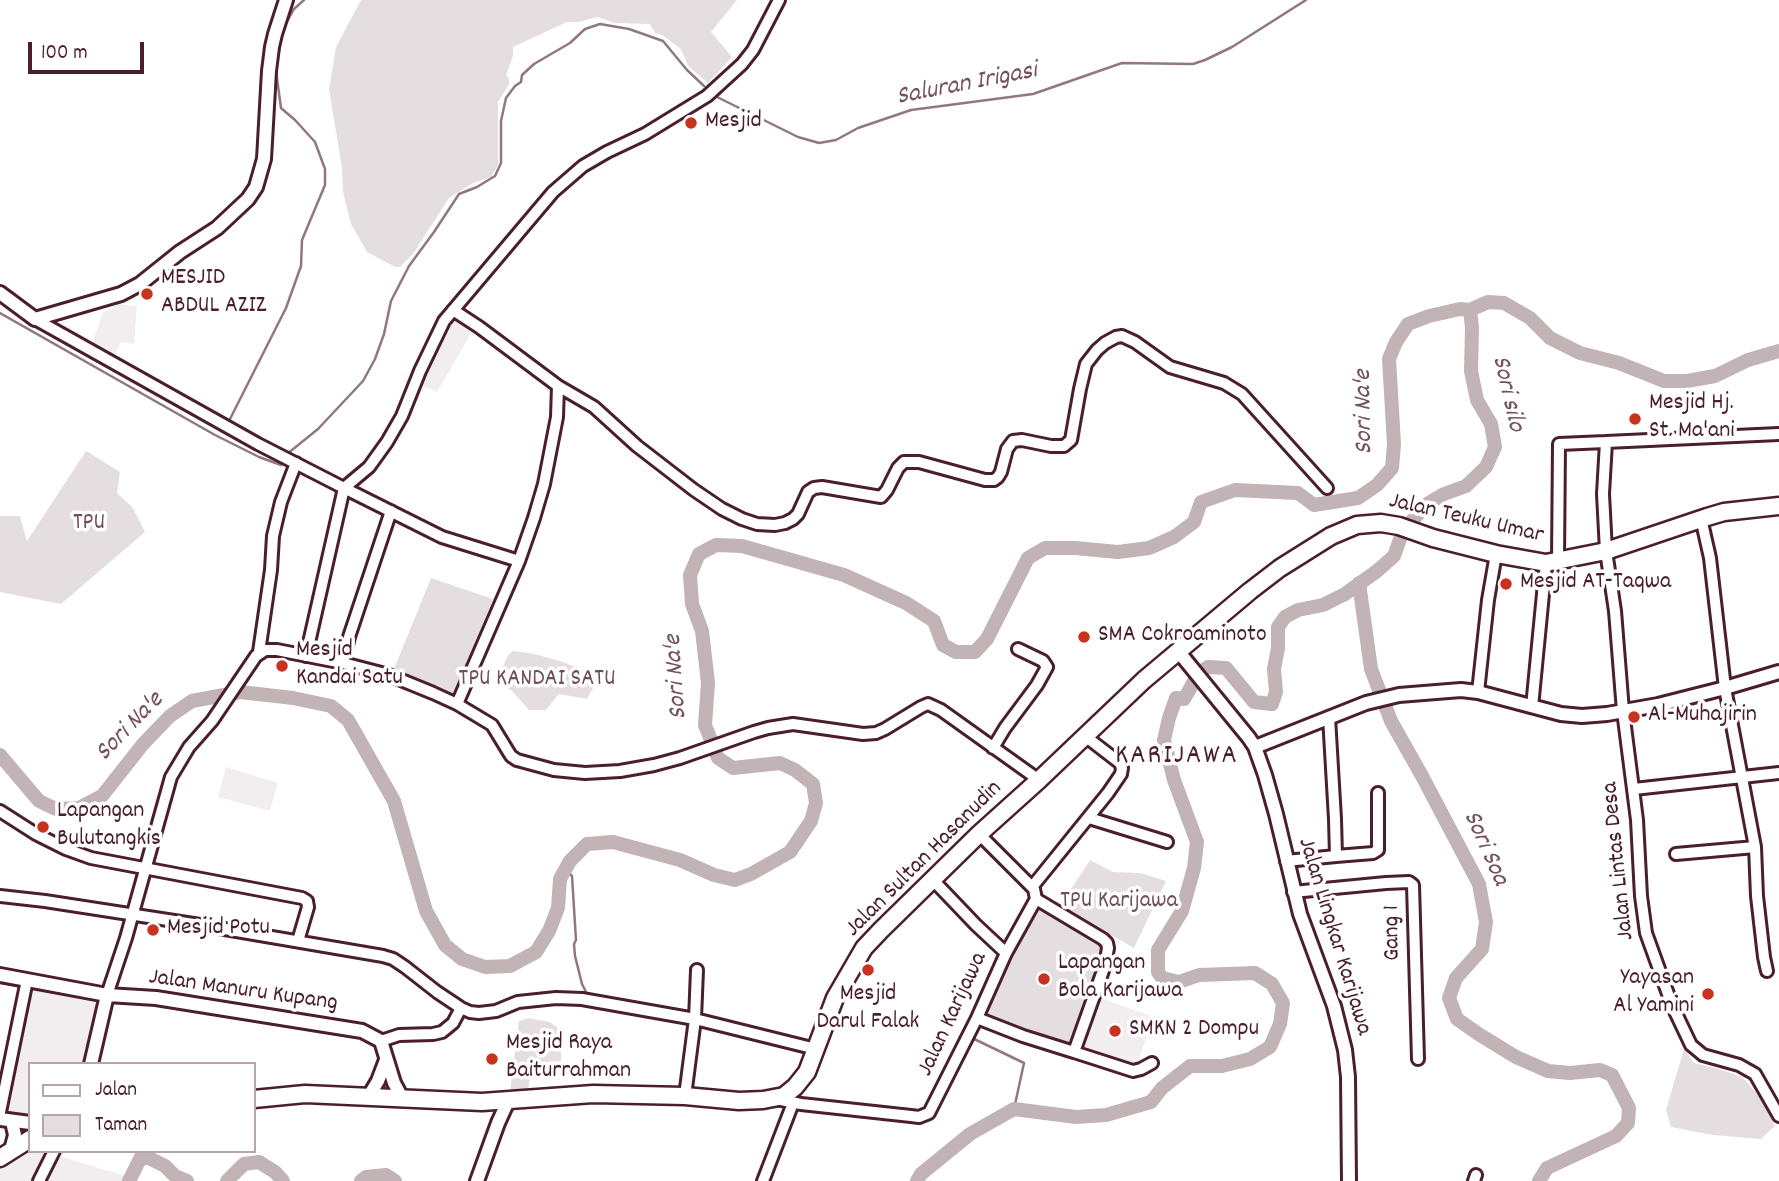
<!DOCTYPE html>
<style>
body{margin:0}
#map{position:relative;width:1779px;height:1181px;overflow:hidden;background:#fff;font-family:Dekko,sans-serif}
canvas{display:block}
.legend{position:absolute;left:28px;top:1062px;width:228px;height:91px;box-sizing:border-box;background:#fff;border:2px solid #b7a5aa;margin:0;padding:9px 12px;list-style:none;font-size:21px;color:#4a1f2b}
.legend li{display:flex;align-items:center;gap:14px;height:35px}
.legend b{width:35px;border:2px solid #b7a5aa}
.scale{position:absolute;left:28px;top:42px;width:116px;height:32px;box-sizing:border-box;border:4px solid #4a1f2b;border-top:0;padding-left:9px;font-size:21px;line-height:24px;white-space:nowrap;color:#4a1f2b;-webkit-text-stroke:5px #fff;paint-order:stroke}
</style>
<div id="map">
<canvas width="1779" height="1181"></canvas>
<ul class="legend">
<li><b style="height:9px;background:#fff"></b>Jalan</li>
<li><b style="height:19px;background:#e5dee0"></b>Taman</li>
</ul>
<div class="scale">100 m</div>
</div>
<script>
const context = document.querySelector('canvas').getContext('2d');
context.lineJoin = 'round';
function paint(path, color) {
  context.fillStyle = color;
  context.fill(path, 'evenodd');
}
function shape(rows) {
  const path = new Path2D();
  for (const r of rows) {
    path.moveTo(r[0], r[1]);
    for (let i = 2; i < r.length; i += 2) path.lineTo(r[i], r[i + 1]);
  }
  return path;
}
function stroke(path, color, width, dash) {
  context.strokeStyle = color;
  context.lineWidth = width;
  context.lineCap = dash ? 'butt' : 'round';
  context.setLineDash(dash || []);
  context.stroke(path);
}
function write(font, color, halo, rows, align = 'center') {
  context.font = font + ' Dekko,sans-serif';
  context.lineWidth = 7;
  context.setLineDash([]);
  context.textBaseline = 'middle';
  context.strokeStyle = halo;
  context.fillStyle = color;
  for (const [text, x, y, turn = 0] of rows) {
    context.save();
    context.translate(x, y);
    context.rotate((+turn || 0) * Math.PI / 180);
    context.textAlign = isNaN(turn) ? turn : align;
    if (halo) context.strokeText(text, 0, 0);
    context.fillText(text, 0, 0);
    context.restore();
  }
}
const built = shape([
 [119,304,137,306,134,344,121,342,114,358,92,344,103,313],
 [452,315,472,332,437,392,416,383],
 [226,767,278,783,270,811,218,797],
 [31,988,100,999,85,1064,30,1064,30,1116,4,1116],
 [1094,996,1154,1017,1136,1067,1076,1046],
 [30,1146,30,1151,48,1151,34,1181,0,1181,0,1165],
 [55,1155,126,1176,124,1181,42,1181]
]);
const green = shape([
 [361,0,737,0,711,32,732,57,708,83,688,66,681,49,662,35,655,33,650,24,614,23,598,17,578,22,567,22,513,47,513,56,506,75,509,79,509,84,498,102,498,165,491,177,473,183,449,198,413,254,400,267,395,267,367,252,351,224,343,192,342,168,329,89,336,47],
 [86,451,120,472,117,493,133,508,145,532,61,604,0,592,0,516,20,516,27,541],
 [431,578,493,599,452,696,392,674],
 [513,651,535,654,566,663,579,669,593,682,593,688,587,699,559,694,546,710,529,710,512,691,500,683,499,675,508,655],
 [1090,860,1113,872,1140,873,1166,881,1134,948,1060,906],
 [1030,905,1104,943,1071,1044,981,1016],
 [528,1018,550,1022,558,1028,557,1042,561,1051,561,1061,532,1063,528,1091,510,1092,519,1021],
 [1684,1049,1694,1063,1719,1069,1742,1077,1759,1096,1775,1126,1761,1139,1713,1135,1671,1127,1666,1110]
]);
const stream = shape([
 [713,95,798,137,819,143,836,140,858,128,911,110,1033,94,1122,63,1193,64,1205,60,1232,47,1306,0],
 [0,313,215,435,259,457,281,465,283,459],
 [228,423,286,308,301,266,302,240,325,185,325,169,315,142,295,120,281,108,276,71,281,38,285,25,294,9,304,0],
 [287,454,318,429,363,381,375,359,384,334,391,301,409,266,434,232,459,194,477,187,495,176,501,163,501,121,506,98,515,86,521,82,522,75,534,64,570,43,585,29,600,24,629,29,663,41,687,70,704,86],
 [565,869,572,876,576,940,574,944,575,956,582,984,588,996],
 [970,1037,1024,1063,1014,1109]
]);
const river = shape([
 [1359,583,1371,669,1391,721,1422,776,1479,884,1486,922,1482,949,1456,978,1449,998,1457,1019,1480,1035,1516,1057,1548,1071,1570,1073,1600,1070,1612,1075,1629,1108,1628,1123,1616,1136,1547,1168,1539,1181],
 [0,755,39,801,56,809,79,808,102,796,143,744,170,716,192,701,240,692,293,698,331,706,348,720,394,801,426,911,445,945,462,959,485,967,510,966,536,952,549,931,558,908,560,879,570,861,587,844,613,842,680,860,714,875,735,880,751,874,790,852,811,821,816,803,813,784,795,770,780,763,733,768,718,758,705,725,708,683,702,631,692,604,690,575,699,554,716,545,742,546,844,575,906,603,934,621,943,645,956,652,975,652,987,639,1028,558,1045,548,1075,548,1118,552,1149,548,1174,537,1194,522,1201,502,1235,490,1298,493,1314,505,1358,498,1377,485,1392,468,1394,444,1389,359,1396,342,1408,324,1429,316,1460,309,1470,310],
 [129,1181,141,1157,151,1159,165,1166,175,1176,187,1181],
 [227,1181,244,1164,259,1162,275,1172,283,1181],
 [361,1181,366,1177,386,1175,395,1181],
 [917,1181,921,1174,970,1134,1014,1109,1076,1117,1106,1115,1151,1102,1162,1088,1190,1066,1222,1066,1250,1059,1270,1047,1280,1024,1283,1003,1272,984,1255,973,1199,975,1179,982,1162,978,1158,972,1158,950,1182,911,1194,868,1197,842,1174,780,1164,740,1169,718,1176,698,1184,699,1199,673,1208,667,1226,668,1254,702,1272,704,1276,692,1274,669,1278,648,1278,627,1285,617,1298,610,1323,605,1345,594,1377,571,1394,556,1403,531,1427,504,1444,494,1466,486,1486,467,1495,447,1491,424,1477,400,1471,371,1472,328,1470,310,1488,302,1504,303,1530,318,1550,338,1580,353,1619,363,1664,381,1687,381,1715,376,1748,360,1779,351]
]);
const minor = shape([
 [453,310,479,327,558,386,594,407,637,446,694,490,722,509,742,519,757,524,775,525,785,523,793,519,798,514,808,492,814,488,822,487,881,497,887,490,898,468,904,462,919,462,985,480,994,480,998,477,1001,472,1007,449,1013,441,1022,440,1051,446,1064,446,1071,440,1080,389,1086,364,1097,350,1105,343,1116,337,1122,336,1135,342,1170,367,1224,383,1242,394,1327,488],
 [35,319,258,444,344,488,369,467,387,442,402,416,420,371,444,321,553,192,583,166,607,152,645,134,707,96,742,64,753,50,779,0],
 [1779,434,1606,442,1603,494,1606,551,1615,611,1623,711,1637,820,1641,896,1646,933,1672,1005,1691,1045,1703,1055,1739,1065,1755,1074,1779,1116],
 [1558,561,1559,444,1606,442],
 [259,652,271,570,273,536,281,502,296,463],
 [306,656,344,488,442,537,519,561],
 [343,663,349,637,391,511],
 [1478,692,1488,600,1496,554],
 [457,704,519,561,534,518,544,484,557,417,558,386],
 [1532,707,1546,563],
 [993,748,1005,728,1037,685,1047,667,1043,661,1018,649],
 [1634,789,1779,773],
 [0,811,36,834,66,849,91,858,302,898,307,901,308,907,298,941],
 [1089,818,1167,842],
 [1755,847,1757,896,1764,957,1767,971],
 [1676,854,1755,847,1725,688,1710,558,1701,518],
 [1336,856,1373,853,1378,850,1378,793],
 [1286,861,1336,856,1335,819,1329,717],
 [933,880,976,925,1006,953],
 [1032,887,1108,793,1121,774,1122,768,1120,763,1085,736],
 [1293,892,1386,883,1409,882,1413,885,1418,1059],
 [0,896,45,901,213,927,383,956,393,959,405,967,437,992,461,1008,470,1012,479,1013,496,1011,518,1002,556,998,582,999,695,1019,816,1049],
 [107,995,126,938,171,777,189,747,212,721,256,656,265,650,277,650,343,663,389,675,433,693,457,704,492,725,511,756,517,760,554,770,585,773,620,771,654,765,680,758,754,732,768,728,793,724,863,734,876,733,885,729,921,707,928,704,941,710,1039,780],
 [977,1018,1023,1036,1074,1052,1105,965,1108,948,1107,943,1103,939,1036,899],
 [381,1041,399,1035,433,1034,442,1032,453,1023,461,1008],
 [1074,1052,1133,1071,1141,1069,1152,1063],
 [685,1096,695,1019,697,970],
 [776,1099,801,1104,911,1116,919,1117,929,1113,977,1018,1006,953,1036,899,1034,889,979,834],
 [0,1112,27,980],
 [39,1181,54,1151],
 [763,1181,793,1103],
 [1474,1181,1476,1175]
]);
const major = shape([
 [0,293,35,319,121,294,140,284,180,252,217,228,248,199,256,187,264,159,269,71,272,47,275,34,286,0],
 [1178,651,1249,738,1255,747,1265,775,1276,814,1300,914,1334,1006,1345,1050,1348,1077,1349,1181],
 [1255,747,1366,703,1399,695,1461,690,1478,692,1561,714,1582,716,1607,714,1658,705,1725,688,1779,672],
 [0,975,107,995,156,998,362,1031,381,1041,394,1083,402,1098],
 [91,1064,107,995],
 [369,1096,378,1081,386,1060],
 [0,1119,30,1123],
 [11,1150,15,1135,12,1122],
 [477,1181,498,1123,508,1101]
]);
const highway = shape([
 [254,1099,305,1094,482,1102,593,1094,685,1096,739,1101,763,1100,784,1096,795,1087,807,1072,835,998,864,948,881,930,979,834,1039,780,1144,680,1250,591,1280,568,1331,536,1357,525,1381,523,1399,526,1433,538,1496,554,1546,563,1606,551,1707,517,1724,512,1779,506],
 [0,1158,30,1139]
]);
const markers = [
 [691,123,7,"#c8321e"],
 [147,294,7,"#c8321e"],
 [1635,419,7,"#c8321e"],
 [1506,584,7,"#c8321e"],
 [1084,637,7,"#c8321e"],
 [282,666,7,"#c8321e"],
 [1634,717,7,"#c8321e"],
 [43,827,7,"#c8321e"],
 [153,930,7,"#c8321e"],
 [868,970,7,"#c8321e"],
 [1044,979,7,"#c8321e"],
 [1708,994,7,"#c8321e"],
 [1115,1031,7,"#c8321e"],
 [492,1059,7,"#c8321e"]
];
const poiNames = [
 ["Mesjid",705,123],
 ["MESJID",161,280],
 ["ABDUL AZIZ",161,308],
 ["Mesjid Hj.",1649,405],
 ["St. Ma'ani",1649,433],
 ["Mesjid AT-Taqwa",1520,584],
 ["SMA Cokroaminoto",1098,637],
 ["Mesjid",296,652],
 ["Kandai Satu",296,680],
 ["Al-Muhajirin",1648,717],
 ["Lapangan",57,813],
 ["Bulutangkis",57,841],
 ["Mesjid Potu",167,930],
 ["Lapangan",1058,965],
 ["Bola Karijawa",1058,993],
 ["Yayasan",1694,980,"right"],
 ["Al Yamini",1694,1008,"right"],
 ["Mesjid",868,996,"center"],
 ["Darul Falak",868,1024,"center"],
 ["SMKN 2 Dompu",1129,1031],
 ["Mesjid Raya",506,1045],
 ["Baiturrahman",506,1073]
];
const streetNames = [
 ["Jalan Teuku Umar",1466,520,13],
 ["Jalan Sultan Hasanudin",925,860,-45],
 ["Jalan Lintas Desa",1620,861,-96],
 ["Gang 1",1394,933,-91],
 ["Jalan Lingkar Karijawa",1333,937,73],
 ["Jalan Manuru Kupang",243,992,8],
 ["Jalan Karijawa",954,1015,-65]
];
const parkNames = [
 ["TPU",89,525],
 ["TPU KANDAI SATU",537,681],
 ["TPU Karijawa",1119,903]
];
const waterNames = [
 ["Saluran Irigasi",967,86,-11],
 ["Sori silo",1506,394,77],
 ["Sori Na'e",1366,412,-91],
 ["Sori Na'e",678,677,-94],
 ["Sori Na'e",131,728,-46],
 ["Sori Soa",1484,849,66]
];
const quarterNames = [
 ["KARIJAWA",1177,758]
];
paint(built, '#f2eeef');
paint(green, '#e5dee0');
stroke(stream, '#91787e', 2.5);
stroke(river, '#c1b3b6', 14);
stroke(minor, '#4a1f2b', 16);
stroke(major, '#4a1f2b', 18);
stroke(highway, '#4a1f2b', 21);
stroke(minor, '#fff', 10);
stroke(major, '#fff', 12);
stroke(highway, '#fff', 16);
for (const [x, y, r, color] of markers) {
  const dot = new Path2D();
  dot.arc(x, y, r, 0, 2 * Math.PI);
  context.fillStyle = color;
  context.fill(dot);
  stroke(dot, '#fff', 2.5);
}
write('24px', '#4a1f2b', '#fff', poiNames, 'left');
write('24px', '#4a1f2b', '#fff', streetNames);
write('24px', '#714f58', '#fff', parkNames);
write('italic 26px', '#74535c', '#fff', waterNames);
context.letterSpacing = '2px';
write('28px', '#4a1f2b', '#fff', quarterNames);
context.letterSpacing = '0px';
</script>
